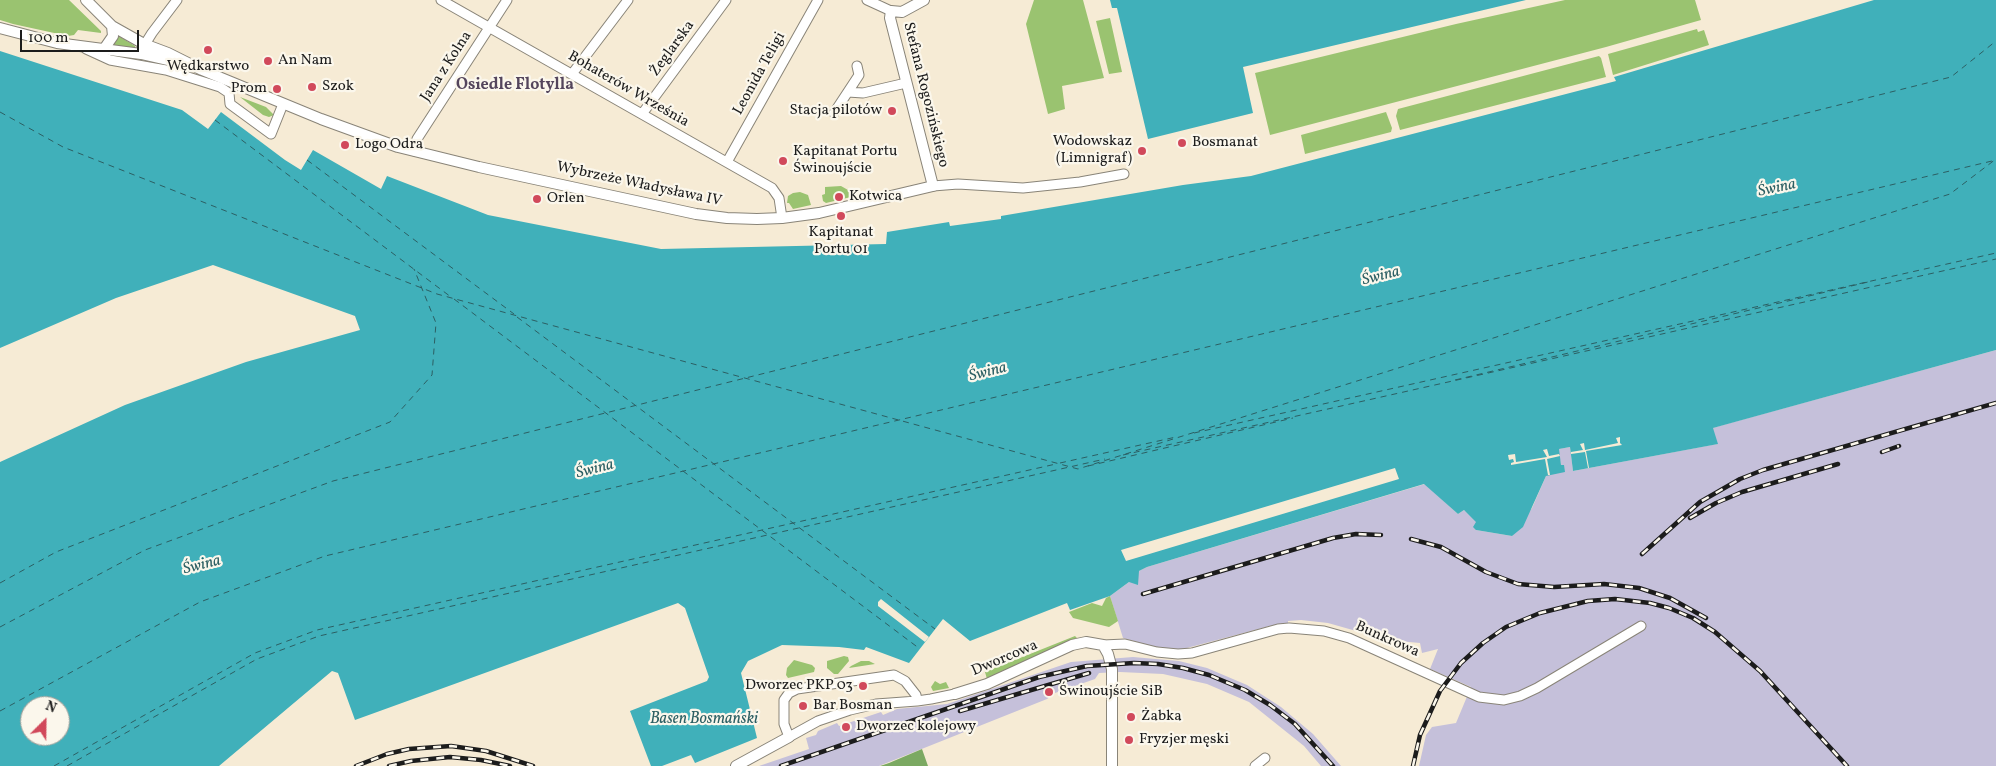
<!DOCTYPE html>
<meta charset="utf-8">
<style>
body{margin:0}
#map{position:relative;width:1996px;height:766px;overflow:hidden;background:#f6ebd5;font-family:Vollkorn,serif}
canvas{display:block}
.north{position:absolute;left:20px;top:696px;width:50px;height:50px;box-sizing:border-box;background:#fbf7ec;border:1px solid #a29f99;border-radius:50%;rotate:23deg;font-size:14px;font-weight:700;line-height:20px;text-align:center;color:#1c1c1c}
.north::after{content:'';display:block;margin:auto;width:18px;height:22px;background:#d1495b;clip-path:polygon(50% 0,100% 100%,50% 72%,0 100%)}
.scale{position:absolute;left:20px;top:30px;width:119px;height:22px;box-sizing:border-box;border:2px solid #1c1c1c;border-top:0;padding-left:6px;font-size:15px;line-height:18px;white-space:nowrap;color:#1c1c1c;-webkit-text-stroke:4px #fbf7ec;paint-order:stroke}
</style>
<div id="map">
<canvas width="1996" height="766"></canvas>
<div class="north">N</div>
<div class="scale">100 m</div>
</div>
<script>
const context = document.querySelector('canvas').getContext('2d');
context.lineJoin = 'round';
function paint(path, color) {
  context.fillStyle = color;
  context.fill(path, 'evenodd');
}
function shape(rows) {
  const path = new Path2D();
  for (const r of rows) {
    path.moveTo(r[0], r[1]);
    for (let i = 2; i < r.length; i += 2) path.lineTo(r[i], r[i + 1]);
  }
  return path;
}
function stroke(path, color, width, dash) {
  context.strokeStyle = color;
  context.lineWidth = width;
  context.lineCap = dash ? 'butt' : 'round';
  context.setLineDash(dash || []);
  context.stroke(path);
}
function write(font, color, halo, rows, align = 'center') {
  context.font = font + ' Vollkorn,serif';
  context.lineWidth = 4.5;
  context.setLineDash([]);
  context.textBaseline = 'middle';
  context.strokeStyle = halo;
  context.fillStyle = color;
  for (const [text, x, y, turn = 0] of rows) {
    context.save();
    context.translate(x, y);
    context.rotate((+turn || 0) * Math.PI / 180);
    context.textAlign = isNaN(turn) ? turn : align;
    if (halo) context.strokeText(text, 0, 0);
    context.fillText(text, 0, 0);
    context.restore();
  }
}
const industrial = shape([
 [1996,350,1996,766,1419,766,1426,735,1432,727,1456,723,1471,687,1430,669,1438,649,1422,653,1420,643,1388,640,1328,623,1301,620,1288,621,1288,624,1270,626,1183,649,1165,650,1123,638,1110,596,1129,582,1139,571,1147,567,1425,484,1458,514,1464,510,1477,522,1476,530,1512,536,1532,508,1546,476,1561,465,1558,449,1570,447,1573,471,1717,444,1712,428],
 [1133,657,1179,661,1207,668,1247,685,1281,707,1313,734,1341,766,1321,766,1304,746,1249,702,1207,684,1163,674,1120,672,1099,673,1095,679,1055,693,1047,699,879,766,759,766,809,749,806,738,816,735,818,731,837,723,839,726,881,712,883,715,897,709,947,704,1071,662]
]);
const green = shape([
 [0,0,69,0,101,31,101,33,78,30,74,35,68,36,13,24,0,20],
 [1034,0,1083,0,1104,78,1062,86,1065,109,1048,114,1026,24],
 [1565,0,1695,0,1701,20,1606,47,1270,135,1255,73,1456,24],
 [1110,18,1122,72,1109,74,1096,21],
 [1697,29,1698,32,1704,30,1709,45,1613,75,1608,54],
 [117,35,135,46,135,48,113,46],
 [1599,56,1601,58,1606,77,1400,130,1396,116,1398,109],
 [240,97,266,107,274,115,269,117,263,115],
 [1386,112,1392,128,1391,132,1305,154,1301,135],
 [841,186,848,190,851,197,826,203,823,201,822,195,825,194,825,187],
 [800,192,808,195,811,205,793,209,789,203,787,203,788,196,793,193],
 [1110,596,1118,621,1109,627,1073,618,1069,612,1092,603,1102,606,1106,598],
 [1075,636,1077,638,987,679,985,672],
 [844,656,848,657,849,661,838,674,834,674,827,668,827,661],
 [794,660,812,665,815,668,814,672,788,678,786,675,787,668],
 [861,661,869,661,875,664,849,668,851,666],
 [935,681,940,684,946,682,949,688,933,691,931,687]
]);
const forest = shape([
 [922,749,928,766,880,766,889,763]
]);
const water = shape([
 [1110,0,1526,0,1243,67,1253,113,1148,139,1117,8,1112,8],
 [1874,0,1996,0,1996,350,1713,428,1718,444,1573,471,1570,447,1559,449,1561,465,1564,465,1565,472,1546,476,1523,527,1512,536,1476,530,1473,527,1476,522,1464,510,1458,514,1424,484,1147,567,1139,571,1138,585,1129,582,1110,596,1070,610,1067,603,970,641,943,619,909,663,866,647,864,650,839,647,782,645,748,661,741,673,757,738,695,763,691,755,662,766,651,766,630,711,707,681,709,677,685,608,678,603,355,720,338,673,332,671,219,766,0,766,0,462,125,405,246,362,360,330,355,316,213,265,116,298,0,348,0,51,182,110,208,129,221,112,285,160,301,170,313,150,381,189,387,176,488,215,661,249,886,244,887,232,949,222,950,226,1001,219,1001,216,1183,185,1251,176,1616,81,1614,77],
 [30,706,60,706,60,736,30,736]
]);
const pier = shape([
 [1620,437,1620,443,1622,445,1586,451,1589,468,1588,468,1585,452,1571,454,1571,452,1583,450,1580,444,1584,443,1585,450,1618,443,1616,438],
 [1547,449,1549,456,1559,454,1560,456,1547,459,1550,475,1548,475,1545,459,1511,465,1511,463,1514,462,1513,459,1509,460,1508,455,1515,454,1516,462,1547,457,1543,450],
 [1395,468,1399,479,1126,561,1121,550],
 [881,599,929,637,925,642,878,606,878,602]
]);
const ferry = shape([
 [0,112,63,147,437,294,1078,469,1950,194,1996,159],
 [215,120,451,297],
 [307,160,514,314],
 [454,299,920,649],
 [517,317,935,629],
 [1455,380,1868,282],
 [1194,433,1996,253],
 [1123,455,1996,259],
 [1060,463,1176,437],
 [1088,466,1293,418],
 [0,583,56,552,390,422,432,375,436,323,414,269],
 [0,627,145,550,333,481,1951,77,1996,41],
 [0,711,200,602,325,556,1992,161],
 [54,766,255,653,317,630,1056,464],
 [67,766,257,659,319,636,1105,459]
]);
const minor = shape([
 [441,0,772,188,779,198,782,218],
 [867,0,891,11],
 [86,49,110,60,166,70,220,87,229,93,230,104,271,134,283,104],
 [142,49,152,33,177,0],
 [572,74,628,0],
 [848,92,863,93,906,83],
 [834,113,859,75,857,66],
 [642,114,726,0],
 [414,151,417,139,507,0],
 [727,162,818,0],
 [933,186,958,184,1023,188,1080,182,1124,174],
 [1103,645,1125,644,1157,652,1178,654,1192,653,1278,629,1289,628,1324,631,1349,638,1479,697,1504,700,1520,696,1537,688,1641,626],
 [917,701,916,695,905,681,894,675,797,689,789,693,784,700,784,724,789,737,818,721,850,710,876,704,890,703,917,701,931,699,955,694],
 [1255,766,1265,758]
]);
const tertiary = shape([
 [86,0,112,26,144,44,168,53,202,70,321,119,398,147,479,167,696,214,727,218,757,219,782,218,819,213,933,186,890,18,891,11,902,12,924,0],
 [0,28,57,43,141,54,176,62],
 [104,49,113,36,112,26],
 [955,694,987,684,1072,645,1086,642,1103,645,1108,654,1112,669,1112,766],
 [736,766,789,737]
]);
const rail = shape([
 [1882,452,1899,446],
 [1690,518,1716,503,1742,492,1838,464],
 [1411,539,1441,547,1486,572,1518,584,1554,587,1604,584,1639,588,1670,598,1706,618],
 [1642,554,1700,502,1740,479,1763,470,1996,403],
 [1143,594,1333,538,1356,534,1381,535],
 [960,711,1089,673],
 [356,766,387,754,409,749,451,746,486,751,533,766],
 [389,766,411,761,450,757,481,760,510,766],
 [781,766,1039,677,1087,666,1134,663,1158,664,1183,668,1209,675,1245,690,1270,705,1295,724,1333,766],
 [1413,766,1420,735,1440,691,1461,663,1483,643,1506,627,1540,613,1588,601,1615,599,1650,603,1669,608,1693,618,1715,632,1760,671,1847,766]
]);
const markers = [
 [208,50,5,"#d1495b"],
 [268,61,5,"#d1495b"],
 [312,87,5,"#d1495b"],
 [277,89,5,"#d1495b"],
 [892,111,5,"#d1495b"],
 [1182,143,5,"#d1495b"],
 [345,145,5,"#d1495b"],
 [1142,151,5,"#d1495b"],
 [783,161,5,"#d1495b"],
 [839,197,5,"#d1495b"],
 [537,199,5,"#d1495b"],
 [841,216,5,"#d1495b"],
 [863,686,5,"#d1495b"],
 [1049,692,5,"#d1495b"],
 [803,706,5,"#d1495b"],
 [1131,717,5,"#d1495b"],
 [846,727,5,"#d1495b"],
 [1129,740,5,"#d1495b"]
];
const streetNames = [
 ["Żeglarska",673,49,-54],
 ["Jana z Kolna",447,67,-57],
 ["Leonida Teligi",760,74,-61],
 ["Bohaterów Września",628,90,30],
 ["Stefana Rogozińskiego",925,95,76],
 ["Wybrzeże Władysława IV",639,185,12],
 ["Bunkrowa",1387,640,24],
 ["Dworcowa",1005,659,-23]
];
const poiNames = [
 ["An Nam",278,61],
 ["Wędkarstwo",208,67,"center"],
 ["Szok",322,87],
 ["Prom",267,89,"right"],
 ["Stacja pilotów",882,111,"right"],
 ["Wodowskaz",1132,142,"right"],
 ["(Limnigraf)",1132,159,"right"],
 ["Bosmanat",1192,143],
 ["Logo Odra",355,145],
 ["Kapitanat Portu",793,152],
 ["Świnoujście",793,169],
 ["Kotwica",849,197],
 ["Orlen",547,199],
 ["Kapitanat",841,233,"center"],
 ["Portu 01",841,250,"center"],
 ["Dworzec PKP 03",853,686,"right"],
 ["Świnoujście SiB",1059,692],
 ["Bar Bosman",813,706],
 ["Żabka",1141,717],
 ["Dworzec kolejowy",856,727],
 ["Fryzjer męski",1139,740]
];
const neighbourhoodNames = [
 ["Osiedle Flotylla",515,86]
];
const waterNames = [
 ["Świna",1777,189,-12],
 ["Świna",1381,277,-14],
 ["Świna",988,373,-14],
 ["Świna",595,470,-14],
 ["Świna",202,566,-14],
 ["Basen Bosmański",704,720]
];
paint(industrial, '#c5c0da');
paint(green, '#9ac370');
paint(forest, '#7ba962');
paint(water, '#40b0ba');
paint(pier, '#f6ebd5');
stroke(ferry, '#2c5f63', 1, [6, 5]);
stroke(minor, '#898478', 11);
stroke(tertiary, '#898478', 12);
stroke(minor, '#fff', 9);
stroke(tertiary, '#fff', 10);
stroke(rail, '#1c1c1c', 4.5);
stroke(rail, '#fbf7ec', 2.5, [8]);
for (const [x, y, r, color] of markers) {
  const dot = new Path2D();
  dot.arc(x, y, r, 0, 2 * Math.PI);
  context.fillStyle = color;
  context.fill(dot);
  stroke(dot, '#fbf7ec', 2);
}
write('15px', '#1c1c1c', '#fbf7ec', streetNames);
write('15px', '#1c1c1c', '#fbf7ec', poiNames, 'left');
write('bold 16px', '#54455c', '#fbf7ec', neighbourhoodNames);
write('italic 16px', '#2c5f63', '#fbf7ec', waterNames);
</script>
